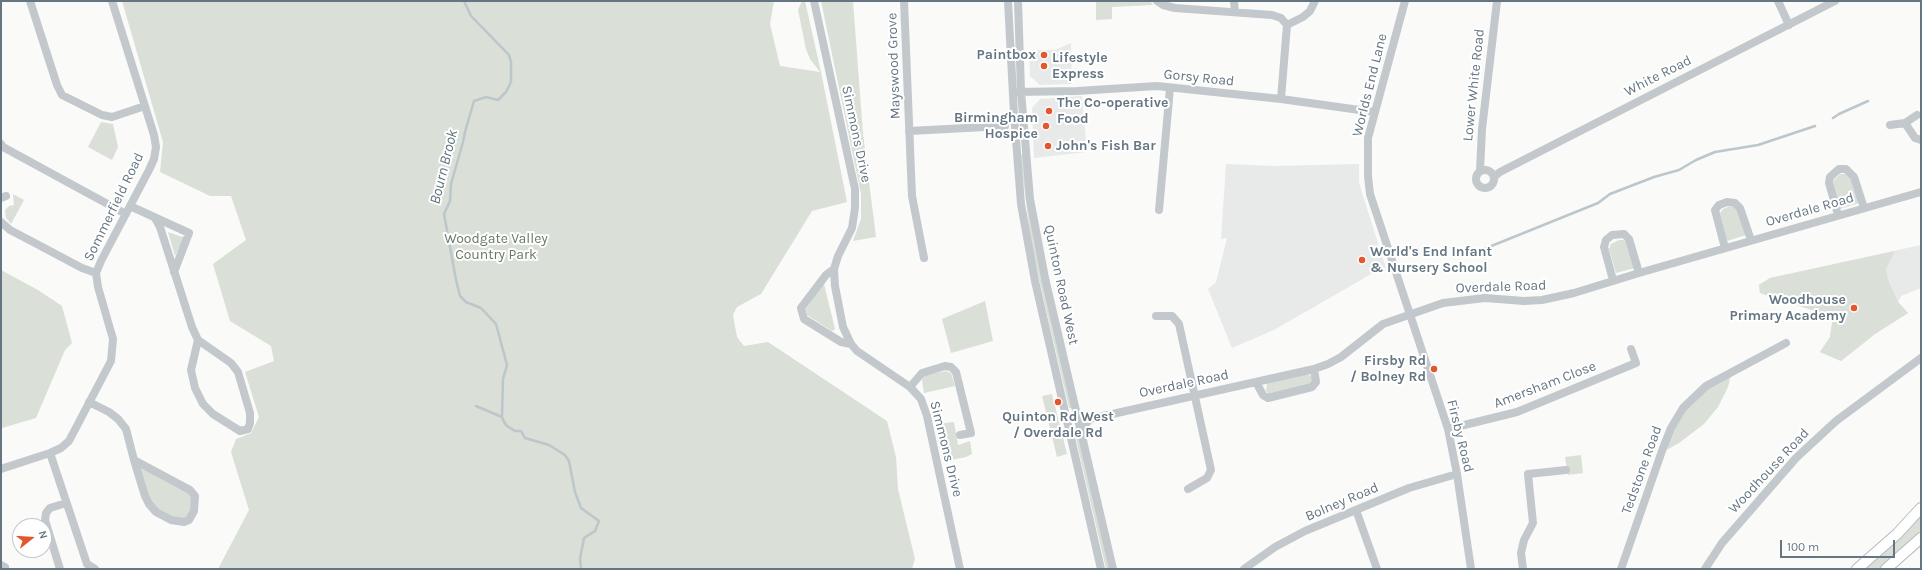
<!DOCTYPE html>
<style>
body{margin:0}
#map{position:relative;width:1922px;height:570px;overflow:hidden;background:#fafaf8;font-family:Karla,sans-serif}
canvas{display:block}
.frame{position:absolute;inset:0;border:2px solid #657683;pointer-events:none}
.north{position:absolute;left:12px;top:518px;width:40px;height:40px;box-sizing:border-box;background:#fff;border:1px solid #c1c8cd;border-radius:50%;rotate:73deg;font-size:11px;font-weight:700;line-height:16px;text-align:center;color:#657683}
.north::after{content:'';display:block;margin:auto;width:14px;height:18px;background:#e4572e;clip-path:polygon(50% 0,100% 100%,50% 72%,0 100%)}
.scale{position:absolute;left:1780px;top:540px;width:115px;height:18px;box-sizing:border-box;border:2px solid #657683;border-top:0;padding-left:5px;font-size:12px;line-height:14px;white-space:nowrap;color:#657683;-webkit-text-stroke:3px #fff;paint-order:stroke}
</style>
<div id="map">
<canvas width="1922" height="570"></canvas>
<div class="frame"></div>
<div class="north">N</div>
<div class="scale">100 m</div>
</div>
<script>
const context = document.querySelector('canvas').getContext('2d');
context.lineJoin = 'round';
function paint(path, color) {
  context.fillStyle = color;
  context.fill(path, 'evenodd');
}
function shape(rows) {
  const path = new Path2D();
  for (const r of rows) {
    if (r.length === 3) {
      path.moveTo(r[0] + r[2], r[1]);
      path.arc(r[0], r[1], r[2], 0, 2 * Math.PI);
      continue;
    }
    path.moveTo(r[0], r[1]);
    for (let i = 2; i < r.length; i += 2) path.lineTo(r[i], r[i + 1]);
  }
  return path;
}
function stroke(path, color, width, dash) {
  context.strokeStyle = color;
  context.lineWidth = width;
  context.lineCap = dash ? 'butt' : 'round';
  context.setLineDash(dash || []);
  context.stroke(path);
}
function write(font, color, halo, rows, align = 'center') {
  context.font = font + ' Karla,sans-serif';
  context.lineWidth = 4;
  context.setLineDash([]);
  context.textBaseline = 'middle';
  context.strokeStyle = halo;
  context.fillStyle = color;
  for (const [text, x, y, turn = 0] of rows) {
    context.save();
    context.translate(x, y);
    context.rotate((+turn || 0) * Math.PI / 180);
    context.textAlign = isNaN(turn) ? turn : align;
    if (halo) context.strokeText(text, 0, 0);
    context.fillText(text, 0, 0);
    context.restore();
  }
}
const built = shape([
 [1071,43,1072,84,1040,85,1030,76,1029,50,1055,50],
 [1082,96,1087,152,1034,158,1032,108,1040,99],
 [1226,164,1273,166,1359,164,1359,183,1386,268,1373,273,1274,330,1232,348,1208,289,1216,282,1227,238,1221,239],
 [1921,245,1921,288,1901,296,1898,302,1908,313,1875,334,1841,361,1820,352,1830,337,1833,317,1760,293,1759,285,1770,278]
]);
const green = shape([
 [122,1,774,1,770,24,780,66,820,72,810,59,806,49,798,10,802,1,805,1,821,72,847,202,812,211,761,294,737,307,733,315,737,337,744,346,768,342,887,421,896,457,898,489,915,559,912,569,218,569,249,510,231,452,236,439,251,433,259,417,245,372,274,361,271,346,230,321,213,264,246,240,231,196,210,196,160,172,163,142],
 [821,1,853,1,863,134,876,237,853,241,861,219,861,194],
 [1096,1,1150,1,1153,5,1112,7,1112,19,1096,20],
 [101,122,113,124,118,147,112,160,88,147],
 [1023,154,1072,407,1071,408,1069,408,1032,249,1020,155],
 [1840,174,1846,174,1852,180,1859,203,1840,209,1833,185,1834,180],
 [13,194,24,200,11,224,6,218,5,210,9,206,14,205],
 [1728,207,1735,207,1739,211,1746,235,1727,241,1720,213,1723,209],
 [168,232,185,238,175,256],
 [1619,240,1624,240,1627,243,1635,268,1616,273,1609,249,1611,244],
 [1895,251,1886,269,1888,280,1898,302,1908,313,1875,334,1841,361,1820,352,1830,337,1833,317,1760,293,1759,285,1770,278],
 [1,270,38,290,62,306,72,343,65,350,36,418,2,428],
 [824,284,835,329,832,331,807,315,806,309,818,289],
 [985,301,993,341,951,353,942,319],
 [1732,370,1728,387,1718,407,1704,424,1679,443,1661,453,1683,408],
 [946,371,951,373,955,386,924,393,922,380,925,375],
 [1308,374,1313,377,1312,384,1270,395,1266,391,1267,383],
 [1052,394,1067,454,1057,457,1042,396],
 [954,422,958,445,970,441,972,454,966,457,946,461,942,457,934,424],
 [1077,437,1080,438,1110,569,1106,569,1076,439],
 [1581,455,1583,473,1568,475,1565,457],
 [136,461,194,496,188,519,171,519,150,504],
 [1921,513,1921,533,1882,569,1862,569]
]);
const stream = shape([
 [464,1,471,16,509,55,511,62,511,82,506,92,498,100,486,97,474,101,465,132,463,142,451,184,450,201,444,214,456,280,460,296,466,302,481,308,496,324,507,365,503,379,502,417,504,422,507,426,515,431,521,431,525,438,549,445,565,455,569,461,575,492,581,508,599,521,595,531,584,538,580,559,581,569],
 [1833,118,1839,114,1868,101],
 [1469,255,1598,203,1610,194,1654,177,1679,170,1696,160,1715,152,1758,145,1815,126],
 [476,406,502,417]
]);
const minor = shape([
 [30,1,57,85,62,95,102,115,112,117,145,106],
 [814,1,855,189,855,208,852,228,838,256,834,269,835,286,843,327,851,344,857,351,910,387,921,399,927,416,960,569],
 [904,1,912,196,924,258],
 [1008,1,1014,114,1021,204,1035,281,1101,569],
 [1018,1,1021,91,1030,199,1045,278,1113,569],
 [1157,1,1163,5,1175,8,1272,15,1281,18,1287,25,1281,99],
 [1234,1,1235,12],
 [1405,1,1368,138,1368,176,1370,194,1448,429,1457,474,1471,569],
 [1778,1,1789,25],
 [1287,25,1303,17,1310,11,1315,1],
 [1017,92,1077,91,1157,86,1281,99,1374,112],
 [1917,115,1905,123,1915,138,1921,140],
 [1890,125,1905,123],
 [909,131,1005,126],
 [1,144,3,147,47,171,126,214],
 [1485,179,9],
 [1480,171,1482,129,1497,1],
 [1494,177,1500,172,1835,1],
 [1,198,6,196],
 [130,206,189,233,174,272],
 [1159,210,1170,88],
 [1838,215,1829,183,1830,177,1839,169,1846,169,1854,177,1864,208],
 [155,218,160,227,192,327,198,340,231,363,238,372,250,413,250,423,248,429,240,431,213,414,203,404,195,388,191,370,198,340],
 [1,222,10,230,33,242,82,268,96,273],
 [1725,248,1715,210,1719,205,1727,202,1735,203,1740,208,1751,240],
 [834,269,826,275,801,308,804,319,841,342,851,344],
 [1613,280,1604,247,1606,240,1612,235,1624,234,1629,239,1639,273],
 [1156,316,1172,316,1179,324,1211,470,1207,478,1188,489],
 [1256,382,1263,395,1268,398,1312,387,1316,382,1314,369],
 [910,387,922,373,945,366,951,367,956,372,971,433,960,435],
 [89,402,109,412,118,419,126,429,134,460,190,490,195,496,194,511,189,520,184,522,171,520,156,512,149,504,145,496,134,460],
 [1448,429,1517,412,1636,363,1631,349],
 [1069,434,1080,431,1090,419,1314,369,1328,364,1341,357,1383,324,1443,303,1485,298,1524,301,1542,300,1574,293,1639,273,1921,192],
 [50,453,87,564,95,569],
 [1,469,50,453,61,448,69,441,111,361,113,339,98,287,96,273,101,261,149,170,154,159,156,147,154,135,112,1],
 [1356,510,1377,569],
 [1,565,5,567],
 [60,569,45,520,46,513,50,508,66,503],
 [1244,569,1275,547,1305,531,1409,488,1457,474],
 [1523,569,1521,553,1524,540,1533,523,1528,474,1566,470],
 [1621,569,1663,448,1671,428,1683,408,1706,386,1786,343],
 [1705,569,1722,543,1796,458,1836,421,1921,358]
]);
const major = shape([
 [1857,569,1897,534,1921,508],
 [1886,569,1921,538]
]);
const markers = [
 [1044,55,4,"#e4572e"],
 [1044,66,4,"#e4572e"],
 [1049,111,4,"#e4572e"],
 [1046,126,4,"#e4572e"],
 [1048,146,4,"#e4572e"],
 [1362,260,4,"#e4572e"],
 [1854,308,4,"#e4572e"],
 [1434,369,4,"#e4572e"],
 [1058,402,4,"#e4572e"]
];
const poiNames = [
 ["Paintbox",1036,55],
 ["Lifestyle",1052,58,"left"],
 ["Express",1052,74,"left"],
 ["The Co-operative",1057,103,"left"],
 ["Food",1057,119,"left"],
 ["Birmingham",1038,118],
 ["Hospice",1038,134],
 ["John's Fish Bar",1056,146,"left"],
 ["World's End Infant",1370,252,"left"],
 ["& Nursery School",1370,268,"left"],
 ["Woodhouse",1846,300],
 ["Primary Academy",1846,316],
 ["Firsby Rd",1426,361],
 ["/ Bolney Rd",1426,377],
 ["Quinton Rd West",1058,417,"center"],
 ["/ Overdale Rd",1058,433,"center"]
];
const streetNames = [
 ["Mayswood Grove",894,66,-92],
 ["White Road",1658,76,-27],
 ["Gorsy Road",1199,78,6],
 ["Worlds End Lane",1370,85,-76],
 ["Lower White Road",1474,85,-84],
 ["Simmons Drive",856,134,78],
 ["Sommerfield Road",114,207,-64],
 ["Overdale Road",1810,210,-16],
 ["Quinton Road West",1061,285,78],
 ["Overdale Road",1501,287,-2],
 ["Overdale Road",1184,384,-12],
 ["Amersham Close",1545,385,-21],
 ["Firsby Road",1460,436,76],
 ["Simmons Drive",946,449,76],
 ["Tedstone Road",1642,470,-70],
 ["Woodhouse Road",1769,471,-47],
 ["Bolney Road",1342,502,-23]
];
const parkNames = [
 ["Woodgate Valley",496,239],
 ["Country Park",496,255]
];
const waterNames = [
 ["Bourn Brook",444,167,-76]
];
paint(built, '#e8e9e9');
paint(green, '#dadfd7');
stroke(stream, '#bbc7cb', 2.5);
stroke(major, '#b5babe', 12);
stroke(minor, '#c3c8cc', 8);
stroke(major, '#fff', 10);
for (const [x, y, r, color] of markers) {
  const dot = new Path2D();
  dot.arc(x, y, r, 0, 2 * Math.PI);
  context.fillStyle = color;
  context.fill(dot);
  stroke(dot, '#fff', 1.5);
}
write('bold 14px', '#657683', '#fff', poiNames, 'right');
write('14px', '#657683', '#fff', streetNames);
write('14px', '#687a64', '#fff', parkNames);
write('italic 15px', '#60757c', '#fff', waterNames);
</script>
